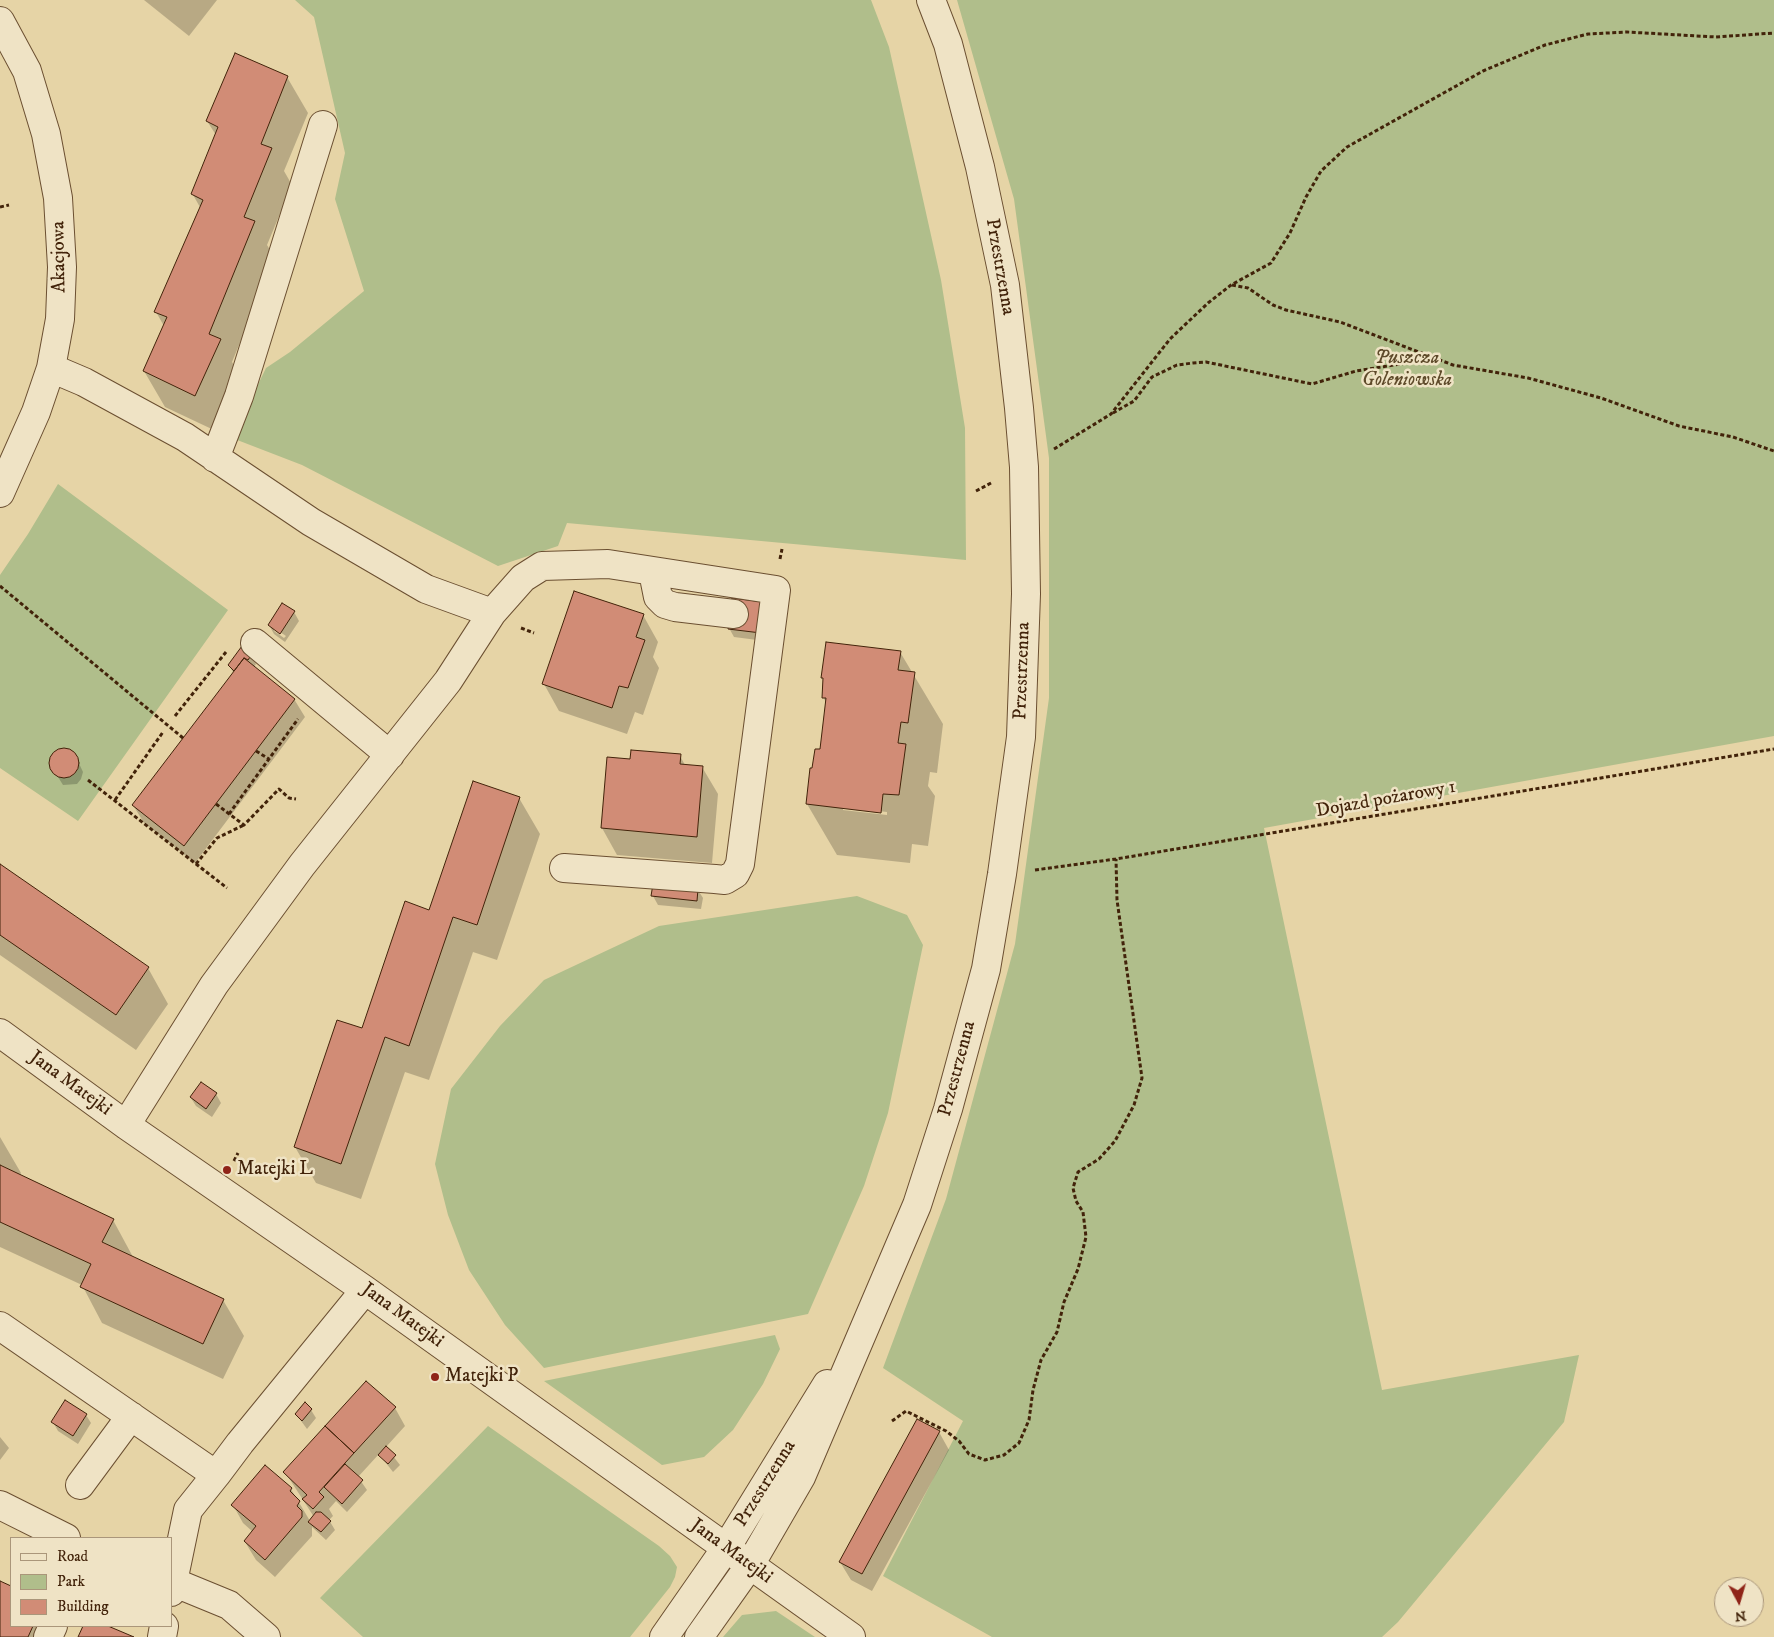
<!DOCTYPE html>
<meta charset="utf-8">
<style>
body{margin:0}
#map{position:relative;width:1774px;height:1637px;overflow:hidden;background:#e6d4a6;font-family:"IM FELL DW Pica",serif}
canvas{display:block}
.legend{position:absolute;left:10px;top:1537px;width:162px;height:90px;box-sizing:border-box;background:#efe3c5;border:1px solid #aa967a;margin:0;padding:6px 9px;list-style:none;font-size:15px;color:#42230a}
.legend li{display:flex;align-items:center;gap:10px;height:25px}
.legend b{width:25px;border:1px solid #aa967a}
.north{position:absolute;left:1714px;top:1577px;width:50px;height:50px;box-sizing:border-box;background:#efe3c5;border:1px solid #aa967a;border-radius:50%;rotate:174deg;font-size:14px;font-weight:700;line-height:20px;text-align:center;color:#42230a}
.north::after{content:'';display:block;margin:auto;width:18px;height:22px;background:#8f2418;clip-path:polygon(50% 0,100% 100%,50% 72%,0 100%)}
</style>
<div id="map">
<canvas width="1774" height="1637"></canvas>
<ul class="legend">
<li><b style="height:6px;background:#efe3c5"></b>Road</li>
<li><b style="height:14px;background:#b0be8b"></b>Park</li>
<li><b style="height:14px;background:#d18c76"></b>Building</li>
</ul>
<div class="north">N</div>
</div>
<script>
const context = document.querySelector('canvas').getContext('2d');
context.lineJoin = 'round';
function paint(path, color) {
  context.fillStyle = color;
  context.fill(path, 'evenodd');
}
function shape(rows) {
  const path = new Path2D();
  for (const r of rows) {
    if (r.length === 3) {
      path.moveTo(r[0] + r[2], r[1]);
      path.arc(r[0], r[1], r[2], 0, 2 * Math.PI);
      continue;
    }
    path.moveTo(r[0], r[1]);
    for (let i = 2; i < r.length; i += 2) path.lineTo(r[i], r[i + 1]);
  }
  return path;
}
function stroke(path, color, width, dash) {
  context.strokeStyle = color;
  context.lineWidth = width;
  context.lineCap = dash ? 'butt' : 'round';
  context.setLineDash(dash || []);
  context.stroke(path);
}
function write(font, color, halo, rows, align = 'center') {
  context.font = font + ' "IM FELL DW Pica",serif';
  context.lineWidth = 5;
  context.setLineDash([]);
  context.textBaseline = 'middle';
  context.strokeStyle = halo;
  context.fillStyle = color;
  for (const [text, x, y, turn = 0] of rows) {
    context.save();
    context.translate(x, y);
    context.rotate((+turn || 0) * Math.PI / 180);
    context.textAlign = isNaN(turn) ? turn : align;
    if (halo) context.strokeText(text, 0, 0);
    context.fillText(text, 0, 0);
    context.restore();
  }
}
const green = shape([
 [295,0,871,0,889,47,941,280,965,428,966,560,567,523,558,546,498,566,302,465,232,438,266,368,290,352,364,291,335,199,345,153,314,17],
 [957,0,1774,0,1774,736,1264,828,1382,1390,1579,1355,1564,1422,1398,1622,1382,1637,992,1637,883,1576,963,1421,883,1368,946,1199,1015,944,1049,698,1049,458,1014,199],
 [58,484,228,610,78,821,0,768,0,575,28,534],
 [857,896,907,915,923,945,888,1113,864,1186,808,1314,544,1368,505,1325,469,1270,448,1215,435,1164,451,1089,500,1026,544,980,659,926],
 [775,1335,780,1349,763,1384,733,1430,704,1457,662,1465,544,1381],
 [488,1426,659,1546,670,1556,677,1567,675,1577,670,1587,630,1637,363,1637,320,1598],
 [776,1611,815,1637,723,1637,742,1615]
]);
const shadow = shape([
 [144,0,217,0,189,36],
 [287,77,308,113,284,171,292,185,267,245,275,258,232,362,240,376,216,431,165,407,144,371,164,326,156,312,201,209,192,193,216,135,207,121],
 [733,599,765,641,734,637,729,628],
 [294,612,299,621,285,642,274,634,269,625],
 [274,628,286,636,284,638,274,631],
 [643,615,658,642,653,657,659,668,643,715,635,712,627,734,559,711,544,684],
 [242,648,251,655,256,664,254,667,294,699,305,717,195,863,144,823,133,805,234,674,229,665],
 [900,652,943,724,937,773,930,772,928,786,935,796,928,846,912,844,910,863,837,855,807,804,821,751,827,704,823,697,823,678],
 [843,807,887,812,887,815,843,810],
 [70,750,75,755,83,772,81,779,77,784,63,785,50,764,51,757,55,752],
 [680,756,685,765,702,767,718,794,712,863,617,855,602,828,631,760],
 [519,798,540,834,497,960,473,952,429,1080,405,1072,361,1199,316,1183,295,1147,430,911],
 [0,866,148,968,168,1004,136,1050,0,955],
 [698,890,703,898,701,909,658,905,653,896],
 [216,1094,221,1103,212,1117,196,1106,191,1098],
 [0,1137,21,1173,20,1176,113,1220,133,1257,223,1300,244,1336,223,1379,102,1323,82,1285,0,1247],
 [395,1408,405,1426,386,1447,400,1465,393,1472,379,1454,358,1477,367,1490,347,1512,336,1501,329,1509,333,1516,329,1520,335,1530,326,1540,312,1527,312,1536,275,1577,256,1560,245,1542,253,1532,243,1523,233,1505,291,1489,310,1521,314,1517,285,1472],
 [311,1410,316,1418,307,1429,296,1414],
 [86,1415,91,1423,78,1444,58,1431,53,1422],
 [939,1432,949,1450,872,1591,851,1580,840,1562],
 [0,1437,9,1448,0,1460],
 [0,1583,11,1587,11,1626,58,1626,55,1637,0,1637]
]);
const building = shape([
 [235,53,288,76,261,144,272,148,244,217,255,221,209,334,221,339,195,396,143,371,167,317,154,312,203,200,191,194,218,127,206,121,235,53],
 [574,591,644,614,636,637,645,640,628,688,619,686,612,708,542,684,574,591],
 [732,598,764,602,761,633,728,629,732,598],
 [282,603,295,611,280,634,268,625,282,603],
 [826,642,901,651,898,670,915,672,908,723,901,722,898,743,906,744,899,795,883,794,881,813,806,804,810,768,812,768,815,749,820,749,826,698,822,698,823,678,821,678,826,642],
 [242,646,252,654,248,660,244,658,234,671,228,665,242,646],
 [244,658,295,699,184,846,132,805,244,658],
 [64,763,15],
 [631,750,681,754,680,764,703,766,697,837,601,828,607,757,630,759,631,750],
 [473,781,520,797,477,925,453,917,409,1046,385,1037,341,1164,294,1147,337,1020,362,1028,405,901,429,910,473,781],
 [0,864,149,967,116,1015,0,935,0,864],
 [653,884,698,889,697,901,651,896,653,884],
 [201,1082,217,1093,206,1109,190,1097,201,1082],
 [0,1165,114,1219,102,1242,224,1299,203,1344,80,1287,91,1264,0,1222,0,1165],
 [366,1381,396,1407,354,1453,325,1426,366,1381],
 [65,1400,87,1414,73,1436,51,1422,65,1400],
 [305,1402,312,1409,302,1421,295,1414,305,1402],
 [917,1419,940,1431,862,1574,839,1562,917,1419],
 [325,1426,354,1453,319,1492,324,1497,313,1509,302,1499,307,1495,283,1472,325,1426],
 [386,1446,396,1455,388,1464,378,1455,386,1446],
 [345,1464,363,1480,342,1504,324,1487,345,1464],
 [265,1465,292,1488,290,1491,300,1501,297,1506,302,1511,302,1517,265,1560,244,1541,256,1526,231,1505,265,1465],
 [316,1512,321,1512,331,1521,321,1532,308,1522,316,1512],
 [0,1581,11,1586,11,1626,33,1626,28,1637,0,1637,0,1581],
 [83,1626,108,1626,134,1637,78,1637,83,1626]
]);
const path = shape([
 [0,207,9,205],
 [1232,285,1248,288,1273,305,1286,310,1340,322,1453,365,1528,378,1601,398,1679,426,1733,437,1774,451],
 [1113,413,1134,401,1152,377,1177,365,1193,363,1206,362,1312,384,1356,371,1432,359],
 [1054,449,1111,414,1170,339,1208,303,1231,285,1271,263,1290,233,1306,197,1321,171,1347,147,1483,71,1545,45,1588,34,1627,32,1716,37,1774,33],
 [976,491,993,482],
 [780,559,782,549],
 [0,586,183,738],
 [521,628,534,633],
 [175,716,226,652],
 [256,751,269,759],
 [88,780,227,888],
 [115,800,163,732],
 [216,804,244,825,279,789,289,798,296,799],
 [229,814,298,719],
 [196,864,217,838,244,825],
 [1035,870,1116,859,1774,749],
 [234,1161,238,1153],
 [892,1421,906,1411,946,1431,959,1441,969,1454,985,1460,1004,1455,1019,1443,1029,1420,1033,1390,1041,1360,1057,1332,1064,1302,1078,1269,1086,1237,1083,1212,1076,1201,1073,1188,1078,1172,1099,1159,1115,1141,1134,1105,1142,1078,1117,900,1116,859]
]);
const minor = shape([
 [0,21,27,71,46,134,58,198,62,267,60,319,51,368,36,412,0,493],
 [51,368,84,382,185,437,311,522,426,589,492,613],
 [215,458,239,396,323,125],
 [653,572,658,597,665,604,675,607,734,614],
 [255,643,390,755],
 [0,1033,126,1125,365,1290,851,1637],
 [126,1125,214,985,302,865,448,681,492,613,523,578,542,566,608,564,776,590,740,864,735,874,725,880,715,879,564,868],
 [0,1326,216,1475,240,1443,365,1290],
 [80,1485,131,1416],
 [0,1505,66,1538],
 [171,1581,173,1582,188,1510,216,1475],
 [171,1592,173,1582,229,1605,266,1637],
 [48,1637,53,1626],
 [162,1637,164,1626],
 [664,1637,726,1548,827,1384],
 [699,1637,750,1565,801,1477,917,1205,948,1109,986,969,1002,874,1021,737,1026,594,1024,467,1019,408,1005,285,980,167,948,44,931,0]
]);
const markers = [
 [227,1170,5,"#8f2418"],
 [435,1377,5,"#8f2418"]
];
const streetNames = [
 ["Akacjowa",60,257,-91],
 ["Przestrzenna",999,267,80],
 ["Przestrzenna",1023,671,-88],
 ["Dojazd pożarowy 1",1386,800,-10],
 ["Przestrzenna",958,1069,-75],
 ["Jana Matejki",70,1084,36],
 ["Jana Matejki",402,1316,36],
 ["Przestrzenna",766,1484,-58],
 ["Jana Matejki",731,1552,36]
];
const parkNames = [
 ["Puszcza",1407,359],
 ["Goleniowska",1407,381]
];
const poiNames = [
 ["Matejki L",237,1170],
 ["Matejki P",445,1377]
];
paint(green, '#b0be8b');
paint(shadow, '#0003');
paint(building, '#d18c76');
stroke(building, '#42230a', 1);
stroke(minor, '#6b4f31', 30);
stroke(path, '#42230a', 3, [4, 2.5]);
stroke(minor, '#efe3c5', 28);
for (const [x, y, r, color] of markers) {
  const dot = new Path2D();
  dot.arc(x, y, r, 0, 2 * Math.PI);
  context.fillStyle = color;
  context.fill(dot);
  stroke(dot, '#efe3c5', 2);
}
write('19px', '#42230a', '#efe3c5', streetNames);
write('italic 19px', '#5e4a2a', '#efe3c5', parkNames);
write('19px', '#42230a', '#efe3c5', poiNames, 'left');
</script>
